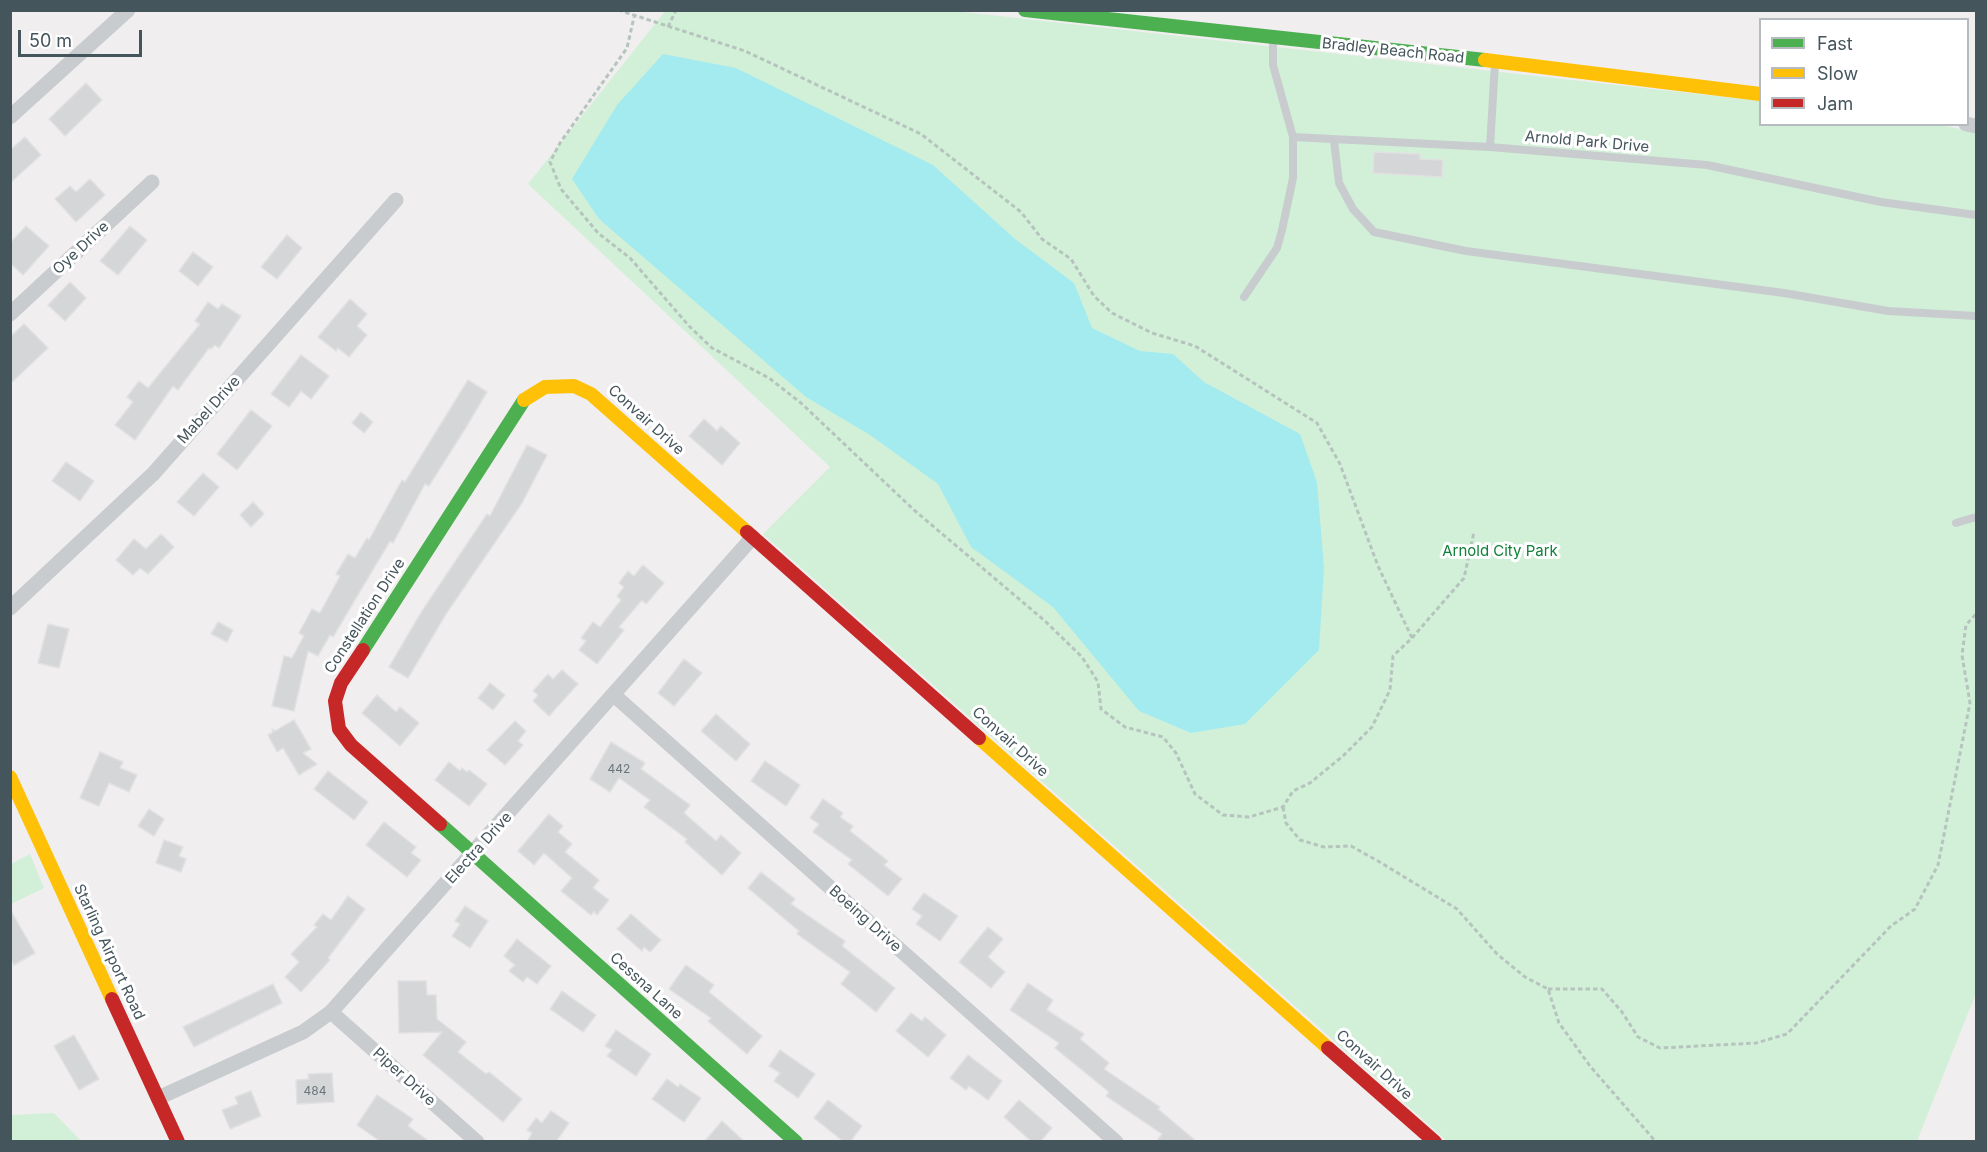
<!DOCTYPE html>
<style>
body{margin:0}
#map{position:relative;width:1987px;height:1152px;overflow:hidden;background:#f0eeef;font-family:Inter,sans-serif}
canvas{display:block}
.frame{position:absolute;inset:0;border:12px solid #45555c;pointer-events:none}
.legend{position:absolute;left:1759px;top:18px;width:210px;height:108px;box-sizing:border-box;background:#fff;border:2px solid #b5bbbe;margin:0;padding:8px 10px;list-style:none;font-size:18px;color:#45555c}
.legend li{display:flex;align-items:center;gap:12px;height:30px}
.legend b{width:30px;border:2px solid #b5bbbe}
.scale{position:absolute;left:18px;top:30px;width:124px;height:27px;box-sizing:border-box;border:3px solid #45555c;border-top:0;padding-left:8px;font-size:18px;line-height:21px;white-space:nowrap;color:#45555c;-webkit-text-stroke:4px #fff;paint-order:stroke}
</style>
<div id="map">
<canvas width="1987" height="1152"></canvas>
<div class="frame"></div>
<ul class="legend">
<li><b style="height:8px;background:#4caf50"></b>Fast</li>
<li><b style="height:8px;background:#ffc107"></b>Slow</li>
<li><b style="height:8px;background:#c62828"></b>Jam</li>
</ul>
<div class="scale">50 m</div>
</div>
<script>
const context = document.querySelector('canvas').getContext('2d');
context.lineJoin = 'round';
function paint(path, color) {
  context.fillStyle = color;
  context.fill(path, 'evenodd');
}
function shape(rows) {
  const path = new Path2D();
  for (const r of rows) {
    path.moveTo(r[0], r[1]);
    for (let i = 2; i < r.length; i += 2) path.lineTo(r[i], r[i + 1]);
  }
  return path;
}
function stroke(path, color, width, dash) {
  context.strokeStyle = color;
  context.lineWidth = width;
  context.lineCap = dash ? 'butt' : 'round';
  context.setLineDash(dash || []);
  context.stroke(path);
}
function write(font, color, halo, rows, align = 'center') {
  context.font = font + ' Inter,sans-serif';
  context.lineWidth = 6;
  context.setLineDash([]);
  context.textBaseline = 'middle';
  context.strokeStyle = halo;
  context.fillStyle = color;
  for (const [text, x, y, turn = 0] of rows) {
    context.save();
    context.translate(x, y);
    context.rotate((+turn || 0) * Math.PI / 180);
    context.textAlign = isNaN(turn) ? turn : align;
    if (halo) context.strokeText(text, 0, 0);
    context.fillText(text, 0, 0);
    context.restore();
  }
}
const green = shape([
 [666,10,954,11,1760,101,1760,124,1935,124,1976,132,1976,993,1917,1141,1447,1141,763,534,830,467,528,184],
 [30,854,44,888,11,904,11,864],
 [54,1113,81,1141,11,1141,11,1115]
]);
const water = shape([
 [663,54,736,68,933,165,1015,239,1074,283,1092,328,1140,351,1173,354,1204,382,1300,434,1317,482,1324,568,1319,650,1245,724,1191,733,1139,711,1053,607,971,547,938,484,870,435,806,397,599,219,572,179,617,105]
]);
const building = shape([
 [86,83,102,100,65,136,49,119,86,83],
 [25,137,41,155,10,183,10,150,25,137],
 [1374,152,1420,154,1420,159,1443,160,1442,177,1373,173,1374,152],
 [90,179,105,195,76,222,55,199,70,186,76,192,90,179],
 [26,226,49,246,23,275,10,263,10,243,26,226],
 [130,226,147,240,118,275,100,261,130,226],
 [287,235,302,248,277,279,261,267,287,235],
 [193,252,213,267,198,286,179,271,193,252],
 [70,282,86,298,65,321,48,305,70,282],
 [350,299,367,314,357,326,367,335,349,357,338,348,336,351,318,337,350,299],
 [208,302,218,309,222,304,241,316,219,348,215,345,211,349,209,348,178,390,173,386,135,440,115,425,133,402,127,397,139,381,148,388,200,324,195,321,208,302],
 [24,324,48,348,10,384,10,337,24,324],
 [301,355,329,376,311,399,301,391,289,407,271,394,301,355],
 [468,380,487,392,465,429,429,486,425,484,393,543,390,541,333,637,330,635,318,656,308,651,294,711,272,706,284,656,292,658,304,636,299,633,312,609,320,613,340,576,336,574,348,554,355,558,367,538,369,540,402,480,405,482,468,380],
 [251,410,272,426,237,470,217,454,251,410],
 [361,412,373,422,364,433,352,423,361,412],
 [704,419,717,431,721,426,740,443,722,465,689,436,704,419],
 [527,445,547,455,522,503,446,614,408,678,389,667,422,611,487,514,490,516,527,445],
 [66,462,94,481,80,501,52,481,66,462],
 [203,473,219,487,194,516,177,502,203,473],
 [253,502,264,514,251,527,240,515,253,502],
 [161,534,174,547,148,574,140,568,133,575,116,560,134,539,146,549,161,534],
 [643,565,664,583,646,604,642,600,619,627,624,630,597,664,579,650,586,641,581,638,593,622,600,627,621,600,617,596,624,587,619,583,628,571,634,576,643,565],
 [218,622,233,630,227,642,211,634,218,622],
 [48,624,69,629,59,668,38,663,48,624],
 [684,659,702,673,674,706,658,693,684,659],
 [562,670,578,684,549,716,533,701,538,695,533,691,548,674,553,679,562,670],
 [490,683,505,695,493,710,478,698,490,683],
 [377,695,396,712,400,707,419,723,400,746,362,713,377,695],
 [716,714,750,744,736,761,701,731,716,714],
 [294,720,311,749,303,753,317,764,299,775,283,748,277,752,268,735,273,732,272,729,275,731,294,720],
 [515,721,526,731,518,741,523,745,505,765,487,750,515,721],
 [611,742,645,763,641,769,690,805,684,813,716,841,721,835,741,853,722,875,685,842,687,839,644,807,650,800,619,778,610,792,590,779,611,742],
 [100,752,123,762,120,768,137,775,129,792,109,783,99,806,80,798,100,752],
 [765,761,800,785,786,806,751,781,765,761],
 [449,762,460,771,462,768,467,772,469,770,487,784,469,806,435,780,449,762],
 [328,771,368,802,354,820,314,789,328,771],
 [823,799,843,813,840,817,853,826,850,831,888,861,884,865,902,879,888,896,848,864,852,860,813,832,819,824,810,818,823,799],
 [149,809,164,819,154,836,138,826,149,809],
 [549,814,563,826,558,832,572,844,565,852,599,880,593,888,609,900,597,915,594,911,591,915,561,891,572,878,544,853,534,865,518,851,549,814],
 [384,822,416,847,411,853,421,860,407,877,366,845,384,822],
 [164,840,183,847,179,856,186,859,181,872,156,863,164,840],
 [761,872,795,899,791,904,845,941,842,946,895,988,876,1012,841,984,850,972,797,934,799,931,748,888,761,872],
 [924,893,958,916,940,941,916,924,922,916,912,909,924,893],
 [348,896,365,909,328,958,330,960,301,992,285,977,299,962,291,954,317,927,314,925,323,914,331,920,348,896],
 [465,906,488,921,470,948,452,936,460,924,455,921,465,906],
 [10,909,35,953,14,965,10,958,10,909],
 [631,914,661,940,650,952,644,947,642,951,617,929,631,914],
 [988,927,1003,939,988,957,1005,972,991,988,959,962,988,927],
 [517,939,551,966,537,984,527,977,523,982,509,971,515,965,504,956,517,939],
 [686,965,714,985,709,992,762,1036,747,1054,708,1021,711,1018,669,989,686,965],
 [398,981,426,981,427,995,436,995,437,1019,466,1042,458,1052,486,1074,489,1072,522,1099,503,1122,423,1055,442,1032,399,1033,398,981],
 [1028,983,1053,1000,1047,1010,1084,1034,1080,1039,1109,1063,1104,1069,1160,1107,1158,1109,1197,1142,1156,1142,1162,1134,1106,1096,1109,1092,1055,1048,1059,1043,1010,1010,1028,983],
 [273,984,282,1003,194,1047,183,1027,273,984],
 [562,991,596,1015,583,1032,550,1009,562,991],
 [911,1013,922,1021,925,1017,946,1035,928,1057,896,1031,911,1013],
 [616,1030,651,1054,636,1076,607,1056,612,1050,605,1046,616,1030],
 [74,1035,99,1079,79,1090,54,1046,74,1035],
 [780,1050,815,1074,798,1098,774,1081,780,1073,769,1066,780,1050],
 [968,1055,1002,1081,988,1100,969,1086,966,1090,950,1078,968,1055],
 [332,1073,334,1102,297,1104,296,1080,309,1079,308,1074,332,1073],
 [667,1079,678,1087,680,1084,701,1098,684,1122,652,1099,667,1079],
 [251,1091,261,1116,230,1129,222,1110,238,1104,235,1097,251,1091],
 [377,1095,413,1119,408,1126,430,1142,381,1142,357,1125,377,1095],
 [828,1100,862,1126,850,1142,844,1142,814,1118,828,1100],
 [1019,1100,1052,1128,1040,1142,1032,1142,1004,1117,1019,1100],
 [551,1111,569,1123,556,1142,527,1142,532,1133,527,1130,536,1118,542,1123,551,1111],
 [722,1121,745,1142,704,1142,722,1121]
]);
const path = shape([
 [618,10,745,51,921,134,1021,212,1042,239,1071,259,1094,296,1112,313,1152,333,1195,346,1317,423,1340,464,1378,566,1412,638,1393,656,1390,690,1372,727,1343,756,1310,783,1293,791,1283,807,1249,817,1223,815,1195,794,1176,753,1163,737,1125,727,1101,709,1098,682,1082,657,1045,621,914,510,801,403,769,378,712,348,689,326,630,258,598,233,561,189,550,162,560,143,627,48,634,17],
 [668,27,676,10],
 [1412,638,1464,578,1474,532],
 [1283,807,1286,823,1300,840,1324,847,1351,846,1378,861,1457,909,1497,954,1525,977,1548,989,1559,1023,1590,1066,1656,1142],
 [1548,989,1602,989,1622,1012,1638,1037,1660,1048,1756,1043,1787,1034,1891,926,1915,909,1938,865,1970,703,1962,655,1966,625,1976,614]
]);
const lane = shape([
 [1273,39,1273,65,1293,137,1490,147,1707,165,1881,202,1976,215],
 [1334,141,1339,183,1353,209,1374,232,1466,251,1784,293,1888,311,1976,316],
 [1490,147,1495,63],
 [1244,297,1277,248,1282,230,1293,178,1293,137],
 [1956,523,1976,517]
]);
const street = shape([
 [10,117,128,10],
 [1966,124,1976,126],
 [10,314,152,182],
 [10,608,153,474,396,200],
 [615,696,1116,1142],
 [331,1012,477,1142],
 [158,1098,303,1032,331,1012,753,537]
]);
const fast = shape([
 [1025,10,1485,60],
 [363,650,524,400],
 [440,824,796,1142]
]);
const slow = shape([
 [1485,60,1760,94],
 [524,400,545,387,574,386,591,394,747,532],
 [979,738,1328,1048],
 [10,777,112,999]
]);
const jam = shape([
 [747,532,979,738],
 [363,650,341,683,335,701,339,729,351,745,440,824],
 [112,999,178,1142],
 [1328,1048,1435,1142]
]);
const numberNames = [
 ["442",619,769],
 ["484",315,1091]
];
const streetNames = [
 ["Bradley Beach Road",1393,51,6],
 ["Arnold Park Drive",1587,142,5],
 ["Oye Drive",81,248,-43],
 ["Mabel Drive",209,410,-48],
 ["Convair Drive",646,420,42],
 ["Constellation Drive",365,616,-57],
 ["Convair Drive",1010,742,42],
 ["Electra Drive",479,848,-48],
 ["Boeing Drive",865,919,42],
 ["Starling Airport Road",109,952,65],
 ["Cessna Lane",646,986,42],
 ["Convair Drive",1374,1065,42],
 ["Piper Drive",404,1077,42]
];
const parkNames = [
 ["Arnold City Park",1500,551]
];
paint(green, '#d2f0d8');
paint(water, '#a4ebf0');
paint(building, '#d5d6d8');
stroke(building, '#e1e0e2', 1.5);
stroke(path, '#b6c4be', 3, [4.5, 3]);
stroke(lane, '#c8ccce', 8);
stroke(street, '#c8ccce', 15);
stroke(fast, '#4caf50', 14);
stroke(slow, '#ffc107', 14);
stroke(jam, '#c62828', 14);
write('12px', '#6a767c', null, numberNames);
write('15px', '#45555c', '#fff', streetNames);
write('15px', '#128139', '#fff', parkNames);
</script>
